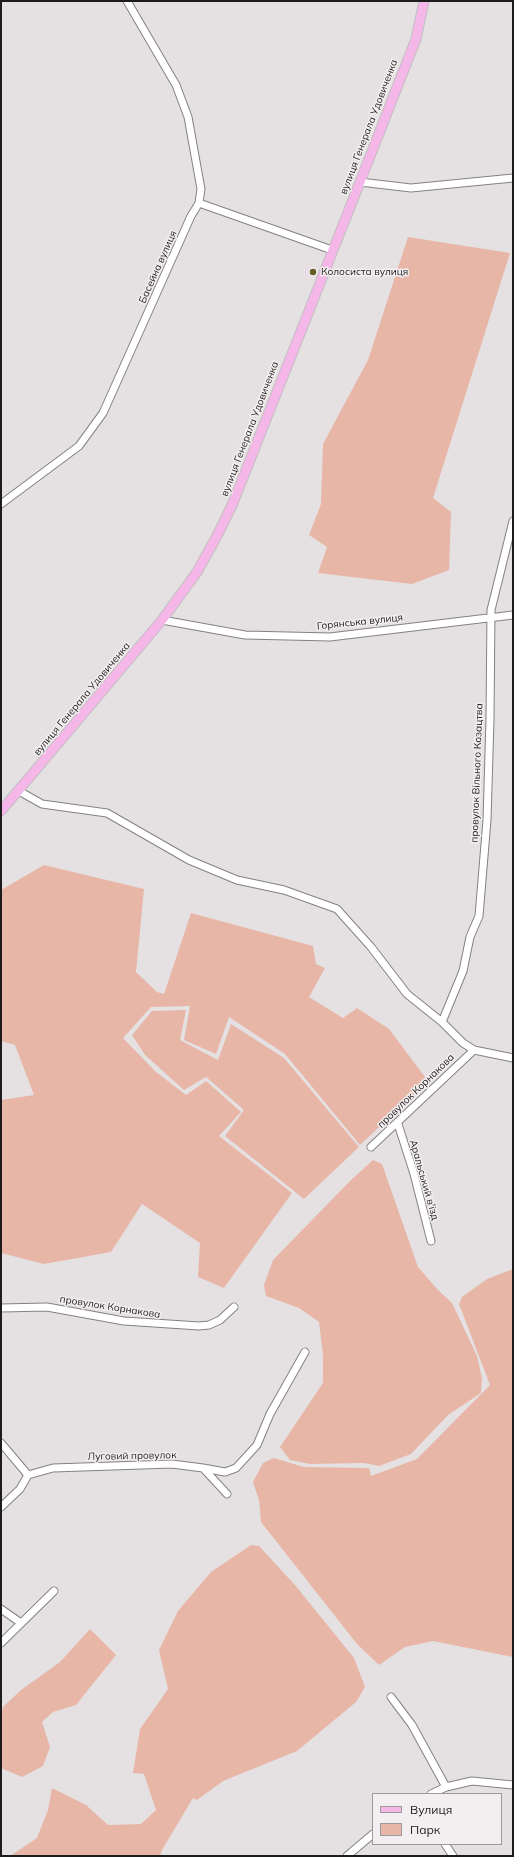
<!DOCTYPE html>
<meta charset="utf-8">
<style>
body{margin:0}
#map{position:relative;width:514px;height:1857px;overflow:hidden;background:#e5e1e2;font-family:Mulish,sans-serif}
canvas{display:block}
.frame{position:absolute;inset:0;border:2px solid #1d1c1c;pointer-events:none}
.legend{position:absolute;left:372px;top:1793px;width:130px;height:52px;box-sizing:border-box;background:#f3eeef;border:1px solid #9d9a9b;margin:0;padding:5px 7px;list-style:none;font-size:12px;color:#1d1c1c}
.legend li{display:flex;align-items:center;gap:8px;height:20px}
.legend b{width:20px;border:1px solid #9d9a9b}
</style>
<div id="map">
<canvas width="514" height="1857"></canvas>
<div class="frame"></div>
<ul class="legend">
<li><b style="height:5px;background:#f4b7e8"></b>Вулиця</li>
<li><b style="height:11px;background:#e8b6a7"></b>Парк</li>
</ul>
</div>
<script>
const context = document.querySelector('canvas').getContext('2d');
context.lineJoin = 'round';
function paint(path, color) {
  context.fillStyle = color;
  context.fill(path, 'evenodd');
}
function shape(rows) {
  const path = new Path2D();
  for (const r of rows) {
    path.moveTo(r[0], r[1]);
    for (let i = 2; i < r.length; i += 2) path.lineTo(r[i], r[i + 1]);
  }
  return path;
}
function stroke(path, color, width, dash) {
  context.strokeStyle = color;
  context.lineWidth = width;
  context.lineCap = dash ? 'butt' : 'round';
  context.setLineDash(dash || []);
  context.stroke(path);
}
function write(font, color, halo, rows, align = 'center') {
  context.font = font + ' Mulish,sans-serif';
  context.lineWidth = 3;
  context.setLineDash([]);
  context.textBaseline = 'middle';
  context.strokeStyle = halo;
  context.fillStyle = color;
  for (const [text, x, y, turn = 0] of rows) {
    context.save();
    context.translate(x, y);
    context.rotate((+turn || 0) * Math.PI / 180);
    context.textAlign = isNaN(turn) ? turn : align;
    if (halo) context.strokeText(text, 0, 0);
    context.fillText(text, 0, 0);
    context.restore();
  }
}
const green = shape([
 [408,237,510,253,433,498,451,512,449,570,412,584,318,573,327,547,309,535,321,504,323,444,368,360],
 [44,865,144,889,136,972,157,992,164,994,191,913,313,946,316,964,325,968,309,997,343,1018,357,1008,389,1029,428,1081,360,1145,285,1054,229,1017,216,1054,184,1040,190,1006,151,1007,123,1038,156,1072,186,1095,206,1081,241,1112,219,1136,292,1193,224,1288,198,1277,200,1243,142,1204,111,1252,44,1264,1,1253,1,1100,34,1095,15,1045,1,1041,1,890],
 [186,1010,180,1040,218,1060,231,1024,284,1058,359,1147,304,1199,225,1136,244,1110,206,1077,184,1090,145,1055,132,1035,152,1011],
 [373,1160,382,1164,418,1267,438,1290,452,1303,477,1356,482,1378,481,1393,448,1415,411,1454,379,1466,364,1463,310,1464,290,1460,280,1447,323,1383,323,1355,319,1322,299,1308,266,1296,264,1285,273,1260,351,1180],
 [513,1269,513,1657,433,1641,405,1647,379,1665,357,1644,261,1522,259,1500,253,1482,263,1463,274,1458,304,1467,369,1468,371,1476,417,1459,490,1385,459,1304,462,1297,487,1279],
 [251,1545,259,1546,295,1585,354,1658,365,1687,356,1702,297,1751,223,1781,197,1800,193,1798,162,1850,160,1856,10,1856,37,1838,48,1810,52,1788,86,1805,108,1825,141,1824,156,1810,144,1774,133,1773,140,1729,168,1689,159,1650,178,1611,211,1572],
 [90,1629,116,1655,76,1705,53,1712,42,1722,50,1747,43,1766,22,1777,1,1768,1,1718,3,1707,21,1690,60,1662]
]);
const minor = shape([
 [360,182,411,188,513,178],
 [199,203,332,250],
 [1,504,79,446,103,413,191,216,199,203,201,189,188,117,176,85,127,1],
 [162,620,245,635,330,637,513,615],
 [19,791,42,804,107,813,189,860,237,880,284,890,337,909,371,947,407,994,442,1022,463,1043,474,1050,513,1058],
 [442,1022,463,971,470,937,479,916,487,820,490,719,491,610,513,521],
 [398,1124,414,1174,431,1241],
 [371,1147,474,1050],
 [1,1308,47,1307,124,1321,199,1326,209,1325,220,1320,234,1307],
 [1,1443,28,1475,20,1489,1,1507],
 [203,1468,225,1472,236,1468,257,1445,270,1414,305,1352],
 [28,1475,53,1468,172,1464,203,1468,227,1494],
 [1,1609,21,1623],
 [1,1643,54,1591],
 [391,1697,412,1725,446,1787],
 [431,1794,446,1787,472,1781,513,1785],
 [445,1844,453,1856],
 [347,1856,373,1834]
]);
const major = shape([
 [1,811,162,620,197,572,218,534,233,503,360,182,416,39,424,1]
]);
const markers = [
 [313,272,4,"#675e2b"]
];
const streetNames = [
 ["вулиця Генерала Удовиченка",369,127,-69],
 ["Басейна вулиця",158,267,-66],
 ["вулиця Генерала Удовиченка",250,429,-69],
 ["Горянська вулиця",360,622,-6],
 ["вулиця Генерала Удовиченка",82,699,-50],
 ["провулок Вільного Козацтва",477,773,-88],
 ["провулок Корнакова",416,1091,-44],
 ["Аральський в'їзд",424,1180,74],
 ["провулок Корнакова",110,1307,9],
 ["Луговий провулок",132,1456,-1]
];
const poiNames = [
 ["Колосиста вулиця",321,272]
];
paint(green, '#e8b6a7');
stroke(minor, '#858182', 9);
stroke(major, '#c0bfbf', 11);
stroke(minor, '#fff', 7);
stroke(major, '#f4b7e8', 9);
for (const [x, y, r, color] of markers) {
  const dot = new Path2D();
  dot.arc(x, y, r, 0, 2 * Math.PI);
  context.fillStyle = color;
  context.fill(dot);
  stroke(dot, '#f3eeef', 1.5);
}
write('10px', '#1d1c1c', '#f3eeef', streetNames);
write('10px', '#1d1c1c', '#f3eeef', poiNames, 'left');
</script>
